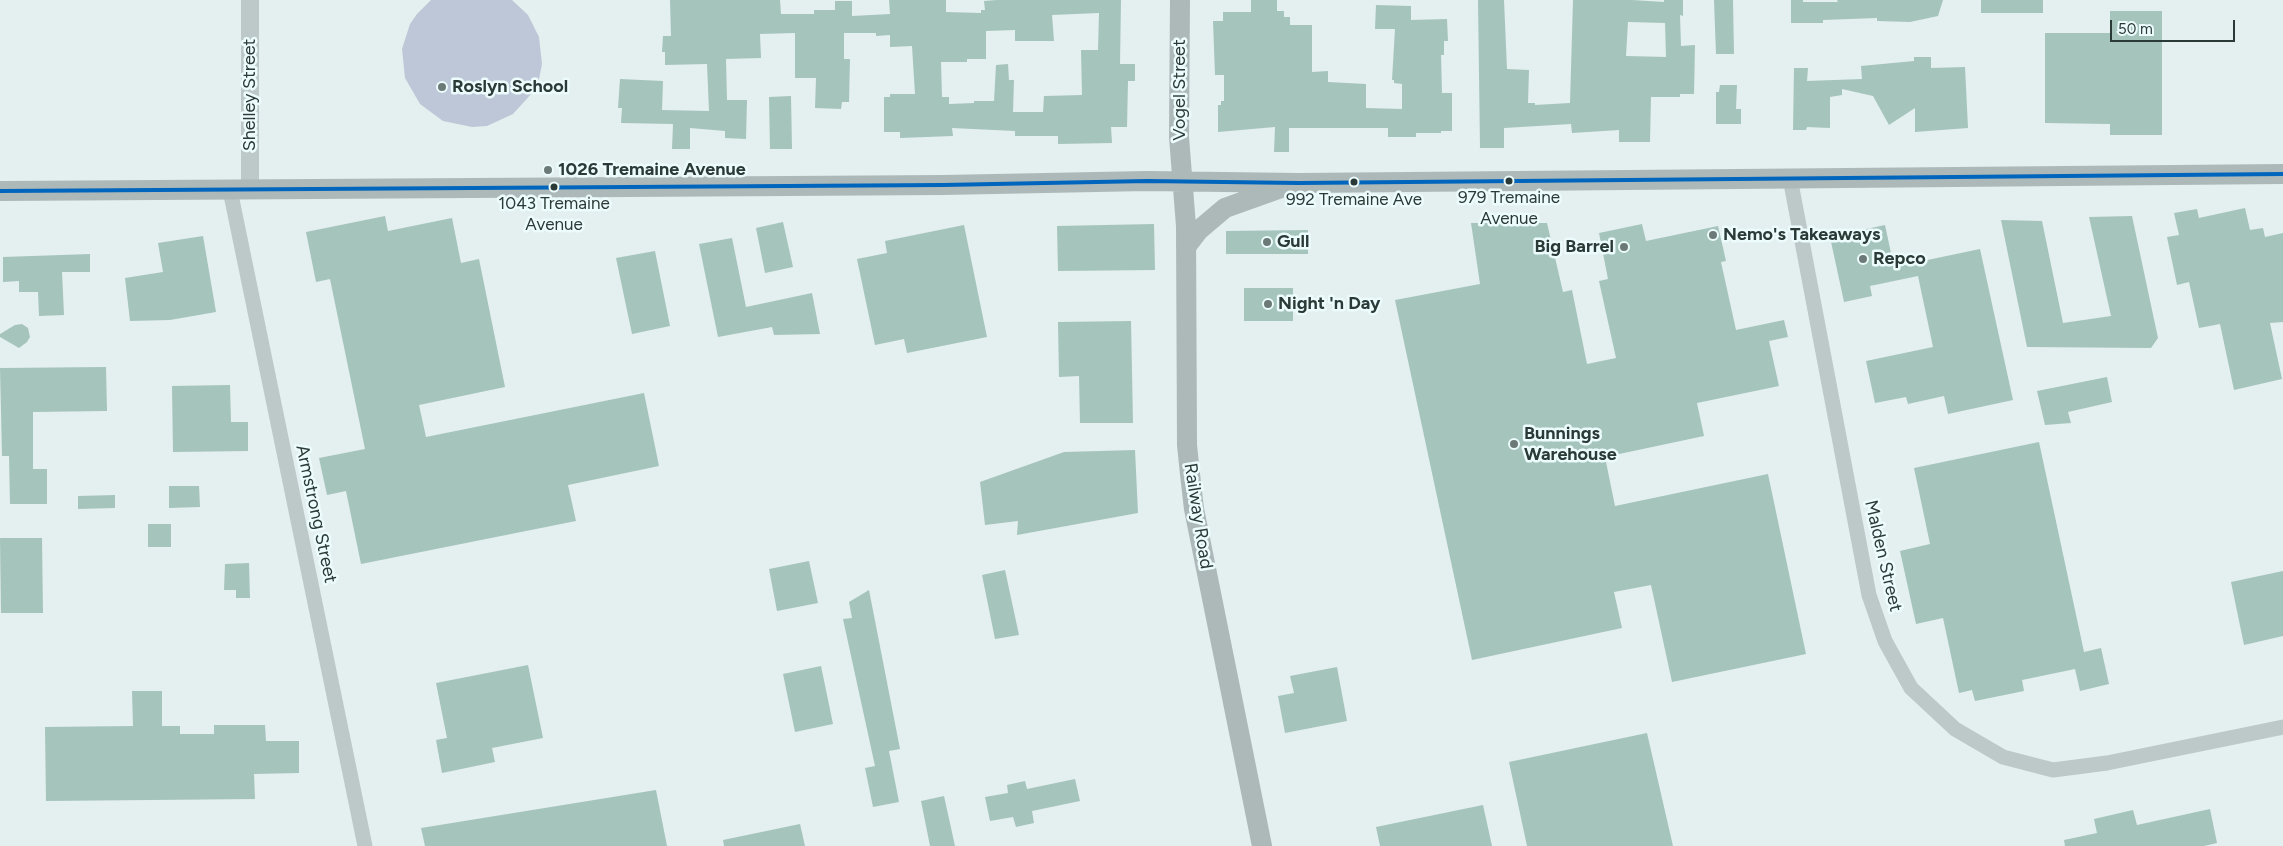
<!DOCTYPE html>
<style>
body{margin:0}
#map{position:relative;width:2283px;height:846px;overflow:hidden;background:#e4efef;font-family:Figtree,sans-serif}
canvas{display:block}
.scale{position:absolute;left:2110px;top:20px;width:125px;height:22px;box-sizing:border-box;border:2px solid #2a3a36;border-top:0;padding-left:6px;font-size:15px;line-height:18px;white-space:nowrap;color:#2a3a36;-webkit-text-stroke:4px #ecfbfb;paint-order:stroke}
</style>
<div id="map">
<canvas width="2283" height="846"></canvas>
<div class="scale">50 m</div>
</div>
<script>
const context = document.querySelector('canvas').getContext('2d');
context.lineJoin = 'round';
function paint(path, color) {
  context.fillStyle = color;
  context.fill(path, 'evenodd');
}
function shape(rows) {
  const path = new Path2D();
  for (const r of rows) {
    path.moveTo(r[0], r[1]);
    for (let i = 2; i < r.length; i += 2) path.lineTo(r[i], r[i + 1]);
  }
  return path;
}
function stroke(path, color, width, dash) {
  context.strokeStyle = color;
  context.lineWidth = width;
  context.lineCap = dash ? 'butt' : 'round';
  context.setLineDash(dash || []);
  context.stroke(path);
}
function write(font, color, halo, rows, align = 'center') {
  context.font = font + ' Figtree,sans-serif';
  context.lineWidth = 5;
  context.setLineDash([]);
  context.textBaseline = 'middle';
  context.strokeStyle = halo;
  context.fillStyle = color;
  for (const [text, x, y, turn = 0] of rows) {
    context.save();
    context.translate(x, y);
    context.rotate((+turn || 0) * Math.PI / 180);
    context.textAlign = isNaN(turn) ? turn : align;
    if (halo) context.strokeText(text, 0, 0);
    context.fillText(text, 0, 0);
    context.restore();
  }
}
const green = shape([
 [431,0,512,0,528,15,539,37,542,64,539,79,533,92,513,114,487,126,472,127,443,121,420,104,405,78,402,49,410,24,417,14]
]);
const building = shape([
 [670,0,780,0,781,14,814,14,814,10,835,10,835,1,852,1,852,16,890,14,889,0,946,0,946,12,981,13,981,10,985,10,984,1,997,0,1121,0,1120,64,1135,64,1135,81,1128,81,1127,127,1111,127,1112,143,1058,144,1058,136,1015,136,1015,131,952,128,953,136,900,138,900,132,884,132,884,97,890,97,890,94,915,94,912,46,890,47,890,35,876,36,876,33,844,33,844,59,850,59,849,102,842,102,841,109,815,108,816,78,795,78,795,33,760,34,761,58,726,59,727,100,747,100,746,139,725,138,725,131,690,128,690,149,672,149,673,124,621,123,622,108,618,108,620,79,663,81,662,110,709,111,707,64,665,65,665,52,662,52,663,36,671,36],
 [1099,13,1098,50,1081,50,1082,95,1044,96,1043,112,1013,112,1014,80,1009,80,1008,64,996,65,994,101,974,101,974,103,949,104,949,97,942,97,941,62,967,62,967,59,986,59,986,31,1015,30,1015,41,1054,41,1052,15],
 [1251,0,1277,0,1277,11,1284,11,1284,17,1290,17,1290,25,1312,25,1312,72,1328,71,1328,82,1366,84,1366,108,1402,109,1402,84,1394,83,1394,80,1392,80,1395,29,1375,29,1376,5,1411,6,1411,20,1447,19,1448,41,1444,41,1444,55,1441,55,1442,93,1452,93,1452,131,1441,131,1441,133,1416,133,1416,137,1388,137,1388,128,1289,128,1289,152,1274,152,1275,127,1218,132,1218,105,1221,105,1221,101,1224,101,1224,75,1215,75,1213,21,1223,21,1223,12,1251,12],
 [1478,0,1504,0,1507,69,1529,70,1528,103,1535,103,1535,105,1570,103,1573,0,1632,0,1664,2,1664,0,1683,0,1683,16,1680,15,1681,46,1695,45,1694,94,1680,94,1680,97,1651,97,1650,142,1619,142,1619,130,1572,133,1571,124,1504,128,1504,148,1480,148],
 [1628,22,1665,23,1666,57,1626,56],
 [1714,0,1733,0,1734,54,1716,54],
 [1791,0,1803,0,1803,2,1838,2,1837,0,1943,0,1938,16,1910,22,1877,21,1877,18,1823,20,1823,23,1791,23],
 [1981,0,2043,0,2043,13,1981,13],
 [2110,11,2162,11,2162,135,2110,135,2110,124,2045,123,2045,33,2110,33],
 [1914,57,1931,57,1931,68,1965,67,1968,128,1915,132,1915,108,1889,125,1873,96,1842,89,1842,95,1830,97,1830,128,1807,127,1806,130,1793,130,1794,68,1808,68,1807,81,1862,79,1861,66,1914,61],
 [1720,85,1737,85,1736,109,1741,109,1741,124,1716,124,1716,92,1719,92],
 [791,96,792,149,770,149,769,97],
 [2245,208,2250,230,2263,228,2265,237,2283,233,2283,322,2270,323,2282,379,2234,390,2220,324,2199,328,2189,282,2177,285,2167,237,2179,235,2174,213,2197,209,2199,218],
 [385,216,388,231,452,218,461,263,479,259,505,387,419,405,426,437,644,393,659,466,568,485,576,521,361,564,346,491,327,495,319,458,365,449,330,279,316,282,306,232],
 [2132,216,2158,338,2151,348,2027,347,2001,220,2042,221,2063,323,2111,316,2089,217],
 [783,222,793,267,765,273,756,228],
 [1471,223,1547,223,1563,292,1572,290,1587,364,1616,358,1599,281,1608,279,1599,233,1642,224,1646,241,1718,226,1726,261,1721,262,1736,330,1784,320,1788,337,1769,341,1779,386,1697,403,1704,436,1605,457,1615,506,1768,474,1806,654,1672,682,1651,585,1614,592,1622,628,1472,660,1395,300,1480,284],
 [1154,224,1155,270,1058,271,1057,226],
 [964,225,987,337,907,353,904,339,875,345,857,259,887,253,885,241],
 [1885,225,1894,267,1980,249,2013,400,1948,414,1944,396,1908,404,1906,397,1875,403,1866,361,1933,347,1918,276,1870,286,1872,296,1844,302,1830,237],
 [1308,230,1308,254,1226,254,1226,231],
 [203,236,216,312,170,320,130,321,125,278,163,272,158,243],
 [732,238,746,307,812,293,820,334,774,335,772,327,718,337,699,244],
 [655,251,670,326,632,334,616,258],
 [90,254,90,272,62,272,64,315,39,316,38,292,19,292,19,281,3,282,3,257],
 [1244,288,1293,288,1293,321,1244,321],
 [1131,321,1133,423,1080,423,1079,376,1059,377,1058,322],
 [22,324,28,328,30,337,27,342,19,348,0,337,0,334,15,325],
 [106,367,107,411,33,412,33,469,47,469,47,504,10,504,9,456,2,456,0,368],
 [2107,377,2112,402,2068,412,2071,423,2045,425,2037,391],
 [230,385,231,422,248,422,248,451,173,452,172,386],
 [2039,442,2084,652,2101,648,2109,684,2080,691,2075,669,2022,680,2024,691,1975,701,1972,690,1959,693,1943,618,1916,624,1900,551,1930,544,1914,468],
 [1135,450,1138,513,1017,535,1018,521,985,525,980,482,1064,452],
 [169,486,199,486,200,507,169,508],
 [115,495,115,508,78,509,78,496],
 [148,524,171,524,171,547,148,547],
 [0,538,42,538,43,613,1,613],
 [809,561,818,603,777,611,769,569],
 [249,563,250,598,236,598,236,590,224,590,225,564],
 [1005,570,1019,635,995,639,982,575],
 [2283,571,2283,636,2244,645,2231,582],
 [869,590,900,749,889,751,899,802,873,807,865,768,875,766,843,619,852,618,849,602],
 [528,665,543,738,492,748,495,762,442,773,436,740,447,738,436,683],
 [821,666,833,724,795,732,783,674],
 [1337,667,1347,721,1285,733,1278,696,1294,693,1290,676],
 [132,691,162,691,162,726,180,726,180,734,214,734,214,725,265,725,266,741,299,741,299,773,254,774,255,799,46,801,45,727,133,726],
 [1647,733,1673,846,1527,846,1509,762],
 [1075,779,1080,801,1032,811,1034,823,1016,827,1013,817,990,821,985,797,1008,793,1007,785,1025,781,1027,789],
 [656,790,667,846,425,846,421,828],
 [944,796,955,846,930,846,921,801],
 [1483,805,1492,846,1380,846,1376,827],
 [2210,809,2217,843,2204,846,2065,846,2064,840,2097,833,2094,819,2133,810,2137,825],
 [800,824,805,846,724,846,723,840]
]);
const minor = shape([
 [1790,178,1869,595,1885,641,1911,688,1955,729,2003,757,2053,770,2107,763,2283,727],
 [230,190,365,846]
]);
const tertiary = shape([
 [250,0,250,190]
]);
const secondary = shape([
 [1180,0,1179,137,1186,226,1187,445,1190,474,1194,509,1262,846],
 [0,191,943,185,1147,181,1299,183,2283,174],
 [1186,247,1199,230,1225,208,1281,188]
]);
const bus1 = shape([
 [0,191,943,185,1147,181,1299,183,2283,174]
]);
const markers = [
 [442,87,5,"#6b7977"],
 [548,170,5,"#6b7977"],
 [1509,181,4.5,"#2a3a36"],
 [1354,182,4.5,"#2a3a36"],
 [554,187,4.5,"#2a3a36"],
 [1713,235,5,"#6b7977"],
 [1267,242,5,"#6b7977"],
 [1624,247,5,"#6b7977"],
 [1863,259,5,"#6b7977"],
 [1268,304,5,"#6b7977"],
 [1514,444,5,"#6b7977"]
];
const busNames = [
 ["979 Tremaine",1509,198],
 ["Avenue",1509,219],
 ["992 Tremaine Ave",1354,200],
 ["1043 Tremaine",554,204],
 ["Avenue",554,225]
];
const poiNames = [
 ["Roslyn School",452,87],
 ["1026 Tremaine Avenue",558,170],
 ["Nemo's Takeaways",1723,235],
 ["Gull",1277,242],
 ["Big Barrel",1614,247,"right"],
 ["Repco",1873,259],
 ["Night 'n Day",1278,304],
 ["Bunnings",1524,434],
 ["Warehouse",1524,455]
];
const streetNames = [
 ["Vogel Street",1180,90,-90],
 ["Shelley Street",250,95,-90],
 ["Armstrong Street",316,514,78],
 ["Railway Road",1198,516,81],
 ["Malden Street",1883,556,77]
];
paint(green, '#bdc7d7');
paint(building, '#a5c4bc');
stroke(minor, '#bcc9c8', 15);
stroke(tertiary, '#bcc9c8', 18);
stroke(secondary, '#adb9b8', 20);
stroke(bus1, '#0065bd', 4);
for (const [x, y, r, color] of markers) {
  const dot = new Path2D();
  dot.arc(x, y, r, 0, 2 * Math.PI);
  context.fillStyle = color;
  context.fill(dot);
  stroke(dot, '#ecfbfb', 2);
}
write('17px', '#2a3a36', '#ecfbfb', busNames);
write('bold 18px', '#2a3a36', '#ecfbfb', poiNames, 'left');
write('18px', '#2a3a36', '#ecfbfb', streetNames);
</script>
